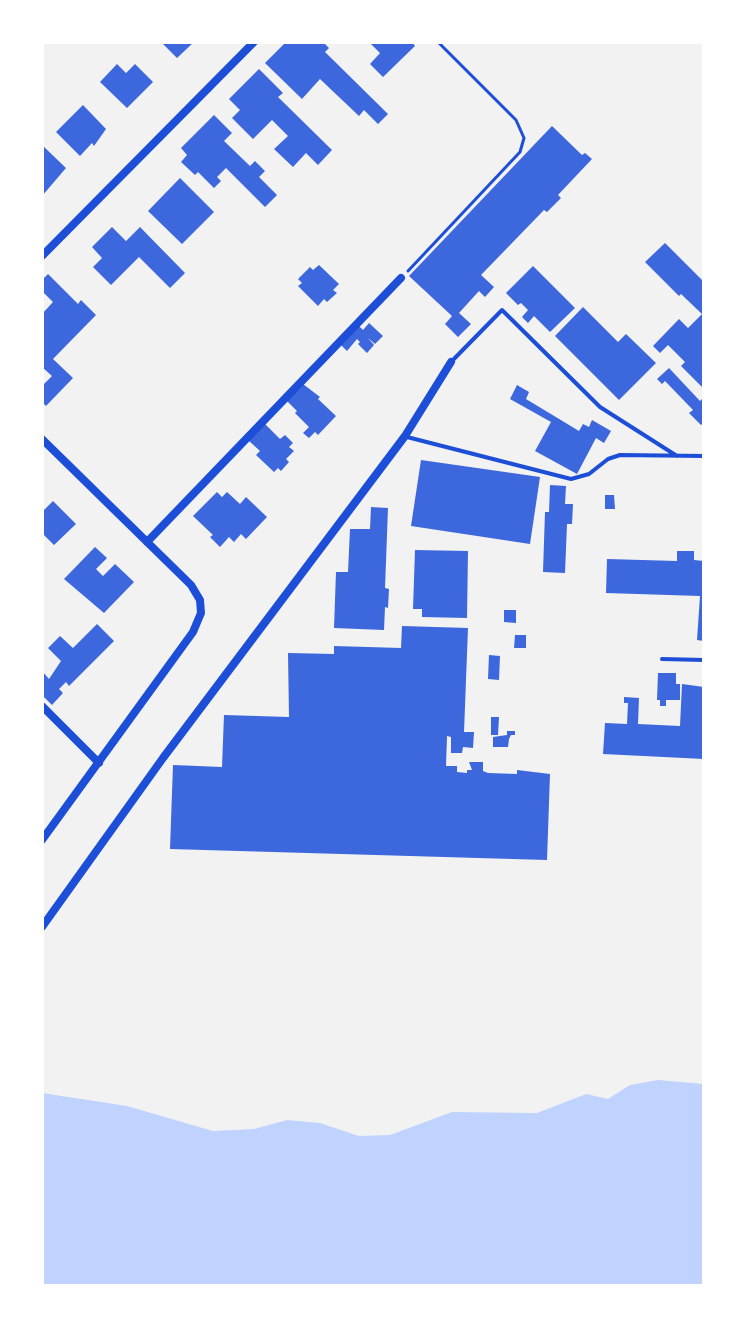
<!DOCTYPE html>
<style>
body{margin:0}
#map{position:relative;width:746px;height:1328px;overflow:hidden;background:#f2f2f2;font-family:"PT Sans",sans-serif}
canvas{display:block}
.frame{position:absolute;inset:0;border:44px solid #fff;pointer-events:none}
</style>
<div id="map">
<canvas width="746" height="1328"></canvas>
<div class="frame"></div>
</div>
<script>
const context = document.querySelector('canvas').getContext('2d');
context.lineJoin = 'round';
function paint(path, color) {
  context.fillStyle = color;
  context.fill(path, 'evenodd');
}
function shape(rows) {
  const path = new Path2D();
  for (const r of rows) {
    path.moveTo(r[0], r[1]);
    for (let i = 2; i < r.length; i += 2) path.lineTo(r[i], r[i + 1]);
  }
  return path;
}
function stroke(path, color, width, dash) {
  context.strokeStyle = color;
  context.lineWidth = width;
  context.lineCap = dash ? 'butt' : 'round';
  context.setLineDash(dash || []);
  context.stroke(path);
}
const water = shape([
 [658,1080,704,1084,704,1286,42,1286,42,1093,127,1106,213,1131,254,1129,287,1120,320,1123,359,1136,390,1135,452,1112,537,1113,586,1094,608,1099,630,1085]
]);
const building = shape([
 [161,42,194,42,177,58],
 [286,42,323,42,329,48,325,52,388,114,378,124,364,110,359,116,320,79,302,99,265,63],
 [369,42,412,42,415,46,383,77,370,64,380,53],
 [117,64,126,73,135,64,153,82,127,108,100,82],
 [259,69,283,93,278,97,332,150,318,165,306,153,293,167,274,149,288,136,272,120,253,139,232,118,240,110,229,99],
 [83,105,106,129,94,146,92,143,80,156,56,132],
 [214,115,232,133,224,141,250,166,255,161,265,171,259,177,277,195,265,207,226,168,217,177,221,181,214,188,198,172,195,175,181,162,187,155,181,148],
 [552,126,582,155,585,153,592,159,558,195,561,198,547,212,544,210,481,275,494,287,485,297,479,291,459,313,471,324,458,337,445,324,452,316,409,276],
 [42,145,66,168,42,196],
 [180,178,214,212,182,244,148,211],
 [112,227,126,241,140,227,185,273,170,288,139,257,111,285,93,267,102,258,92,247],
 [665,243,704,282,704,389,681,366,685,362,668,345,660,353,653,346,679,319,688,328,702,314,681,294,679,296,645,262],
 [319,265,339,284,333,290,337,293,327,302,324,299,318,306,298,286,302,283,298,279,310,267,313,270],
 [533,266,575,308,550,332,534,316,528,323,522,317,528,310,521,303,518,305,506,293],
 [48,274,78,304,81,300,96,315,53,359,73,378,46,406,42,402,42,386,52,376,42,367,42,314,53,302,42,291,42,280],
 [583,307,618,342,626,334,656,363,619,400,555,336],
 [369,323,383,336,375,344,368,338,374,345,367,353,358,344,360,342,357,339,347,351,341,345,359,326,363,330],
 [669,368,700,401,704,397,704,422,701,425,689,413,693,410,665,381,662,384,657,379],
 [303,384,320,397,318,399,336,416,318,435,315,432,309,438,303,433,309,427,295,413,297,411,287,401],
 [517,385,529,392,526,399,579,431,583,424,589,427,592,420,611,431,604,443,596,438,577,474,535,451,551,422,510,399],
 [264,423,280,439,285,435,293,443,289,447,294,451,286,459,289,462,281,471,278,468,274,472,256,455,260,451,248,440],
 [421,460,540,477,530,544,411,526],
 [550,485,566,486,565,504,573,504,572,524,567,524,565,573,543,572,545,512,549,512],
 [217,492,222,497,227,492,240,504,246,497,267,517,246,539,241,534,234,542,229,537,220,547,210,537,213,535,193,516],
 [605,495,614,495,615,509,605,509],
 [53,501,76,524,54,545,42,533,42,512],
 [371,507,388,508,385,588,389,589,388,608,385,607,384,630,334,628,336,572,348,572,350,529,370,529],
 [95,547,107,558,96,569,103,576,115,564,134,582,104,613,64,579],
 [415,550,468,551,467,618,422,617,422,609,413,609],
 [677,551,694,551,694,560,704,561,704,641,697,640,700,596,606,593,607,559,677,561],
 [504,610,516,610,516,623,504,622],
 [97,624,114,641,69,686,66,682,59,689,63,693,52,705,42,695,42,671,49,679,61,661,48,648,60,636,73,648],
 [402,626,468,628,464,732,474,732,473,748,463,747,462,753,451,753,451,737,447,736,446,766,457,766,457,772,467,773,467,770,472,770,469,762,483,762,483,771,488,773,517,774,517,770,550,774,547,860,170,849,173,765,222,767,224,715,289,717,288,653,334,654,334,646,401,648],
 [515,635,526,635,526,648,514,648],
 [489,655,500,656,499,680,488,679],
 [658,673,676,673,676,684,680,684,680,700,666,700,666,706,660,706,660,700,657,700],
 [682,684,704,687,704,759,603,754,605,723,627,724,628,703,624,703,624,697,639,698,638,724,680,726],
 [491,717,499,717,498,735,491,735],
 [507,731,515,731,515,735,511,735,509,739,508,747,493,747,493,737,507,735]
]);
const path = shape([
 [408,271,520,152,524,138,516,120,438,42]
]);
const service = shape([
 [451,362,502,310,600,407,677,456],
 [407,437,571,479,589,474,608,459,620,455,704,456],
 [662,659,704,660]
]);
const minor = shape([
 [42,256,254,42],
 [42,439,191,585,200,600,201,613,193,632,42,840],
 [147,542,401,278],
 [42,706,99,763],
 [42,927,163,758,405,436,451,362]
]);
paint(water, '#bfd3fe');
paint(building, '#3d67dc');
stroke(path, '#1d4ed8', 3);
stroke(service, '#1d4ed8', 4);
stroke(minor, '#1d4ed8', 8);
</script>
